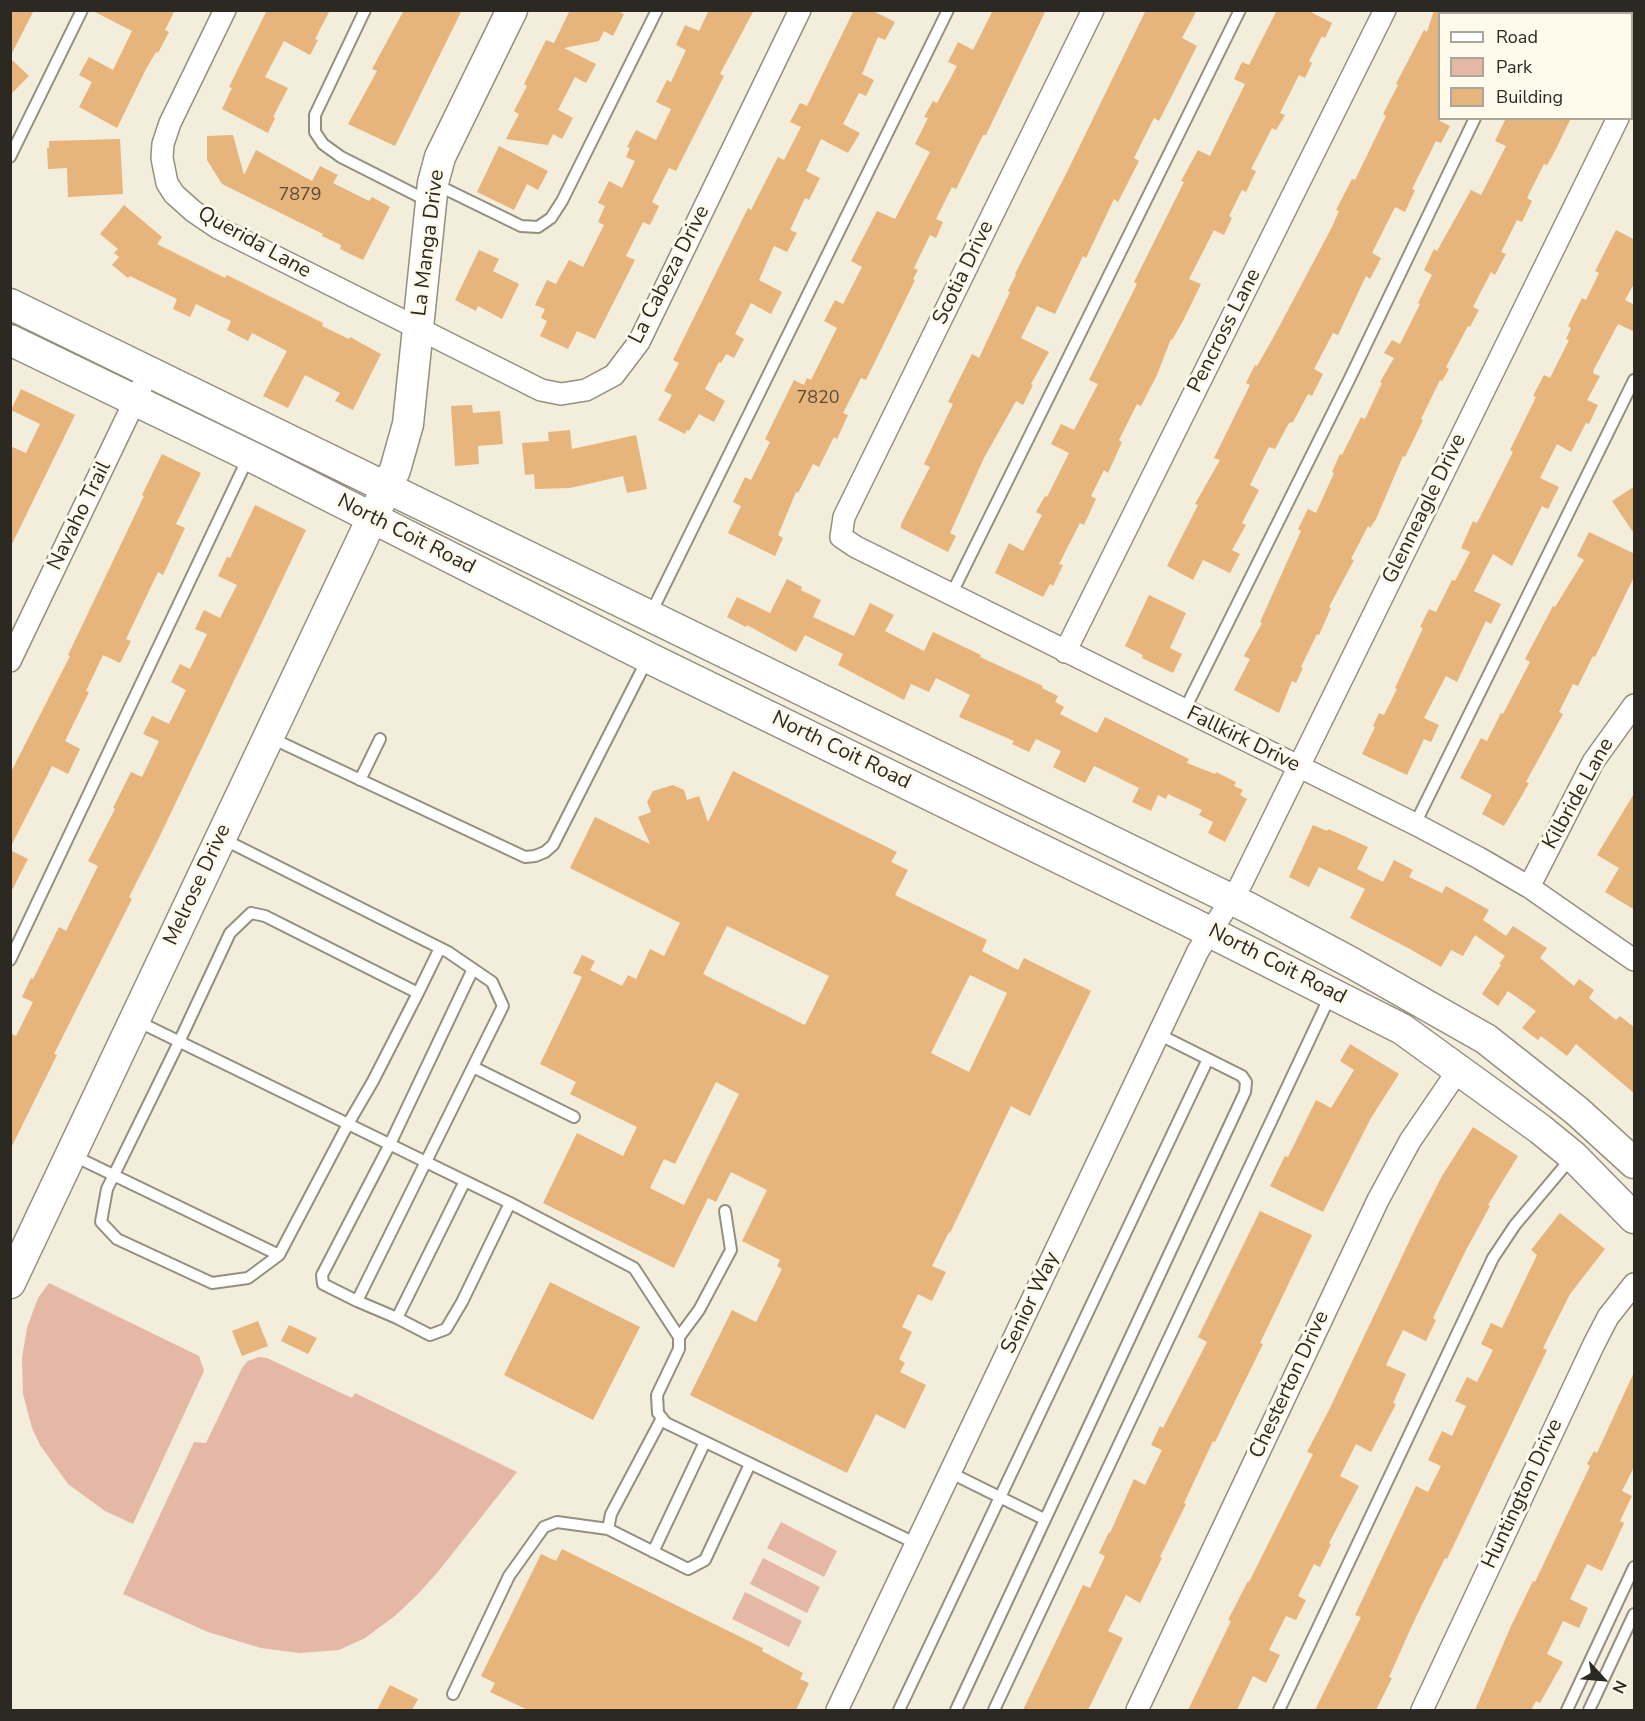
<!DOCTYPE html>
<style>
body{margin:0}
#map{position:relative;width:1645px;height:1721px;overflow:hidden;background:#f3eddb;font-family:"Nunito Sans",sans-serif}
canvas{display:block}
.frame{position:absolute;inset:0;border:12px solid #2b2922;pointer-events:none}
.legend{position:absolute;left:1438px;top:12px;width:195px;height:108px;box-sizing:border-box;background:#fffaec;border:2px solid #aaa69b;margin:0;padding:8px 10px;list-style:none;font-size:18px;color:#2b2922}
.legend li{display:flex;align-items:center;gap:12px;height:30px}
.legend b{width:30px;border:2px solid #aaa69b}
.north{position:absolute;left:1573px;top:1649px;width:60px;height:60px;-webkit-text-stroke:4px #fffaec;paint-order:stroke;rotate:116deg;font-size:16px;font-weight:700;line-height:24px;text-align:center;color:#2b2922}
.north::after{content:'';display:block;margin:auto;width:21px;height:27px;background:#2b2922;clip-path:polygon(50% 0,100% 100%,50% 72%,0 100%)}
</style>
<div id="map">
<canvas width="1645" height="1721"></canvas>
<div class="frame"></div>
<ul class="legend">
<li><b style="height:8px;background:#fff"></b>Road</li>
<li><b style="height:16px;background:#e4b8a5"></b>Park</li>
<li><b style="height:16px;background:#e7b47b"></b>Building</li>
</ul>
<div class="north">N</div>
</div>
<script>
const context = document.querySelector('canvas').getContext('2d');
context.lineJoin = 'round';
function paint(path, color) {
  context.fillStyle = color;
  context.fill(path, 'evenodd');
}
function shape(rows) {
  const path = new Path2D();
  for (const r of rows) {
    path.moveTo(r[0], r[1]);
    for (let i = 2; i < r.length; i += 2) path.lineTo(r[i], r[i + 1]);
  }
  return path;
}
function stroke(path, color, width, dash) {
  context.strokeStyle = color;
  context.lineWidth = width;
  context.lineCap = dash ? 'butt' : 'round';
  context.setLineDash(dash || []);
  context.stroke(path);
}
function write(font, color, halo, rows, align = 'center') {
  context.font = font + ' "Nunito Sans",sans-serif';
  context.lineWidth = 6;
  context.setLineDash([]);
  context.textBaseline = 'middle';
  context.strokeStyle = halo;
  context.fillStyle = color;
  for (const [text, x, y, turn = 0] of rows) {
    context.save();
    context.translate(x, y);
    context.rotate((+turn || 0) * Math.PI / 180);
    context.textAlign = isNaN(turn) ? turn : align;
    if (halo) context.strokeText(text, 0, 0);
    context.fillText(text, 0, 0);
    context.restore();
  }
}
const green = shape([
 [49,1283,199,1356,204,1371,133,1524,105,1511,68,1484,40,1445,32,1428,23,1394,22,1358,27,1328,32,1314,38,1298],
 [259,1357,267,1358,352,1398,355,1393,517,1472,437,1573,417,1595,396,1615,365,1638,339,1650,299,1653,261,1648,208,1632,123,1594,194,1442,206,1443,242,1368,248,1361],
 [781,1522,837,1551,824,1577,767,1548],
 [763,1558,820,1587,807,1613,750,1584],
 [745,1592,802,1621,789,1647,732,1619]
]);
const building = shape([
 [10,10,34,10,10,57],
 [91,10,175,10,165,30,169,32,158,53,156,52,146,69,117,128,79,107,92,82,79,75,89,57,113,70,132,31],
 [267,10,330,10,315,39,318,40,310,55,284,41,265,77,288,88,273,117,275,118,268,133,222,109,232,88,229,87],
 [404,10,462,10,395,146,348,124,377,71,372,69],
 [570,10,616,10,624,14,613,36,604,31,599,41,564,48,596,64,586,83,575,77,558,110,573,118,562,139,553,134,548,145,506,139,519,114,514,111,527,86,524,84,546,40,554,43],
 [709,10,754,10,720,74,724,76,676,171,669,168,652,202,659,206,650,225,643,222,626,256,635,260,595,339,577,331,568,349,540,336,547,321,541,318,545,309,535,305,547,280,556,284,569,260,583,267,604,225,598,222,605,206,598,203,609,181,622,188,635,161,626,157,630,148,627,147,636,130,656,140,671,109,656,102,667,80,671,82,686,50,676,45,685,25,699,31],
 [854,10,871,10,895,22,885,40,878,37,862,74,874,80,866,96,859,93,843,124,860,133,848,153,821,139,806,171,820,178,809,200,805,198,790,230,797,233,787,252,774,246,759,280,782,292,771,314,751,303,735,334,744,339,734,358,726,354,721,363,719,362,705,389,725,401,714,422,699,414,689,431,687,430,685,434,658,420,672,395,664,391,679,363,673,360,748,208,751,210,778,157,784,160,801,127,790,122,800,103,807,106],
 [993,10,1046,10,986,135,983,135,956,189,952,187,936,219,943,222,936,238,930,235,914,268,918,270,913,279,915,280,866,380,861,378,843,413,848,415,837,439,834,437,819,467,813,464,798,493,796,492,778,535,783,538,775,556,728,533,741,506,733,502,745,477,751,480,770,442,765,439,794,380,804,385,807,378,811,380,837,328,824,321,835,300,843,304,862,267,851,261,877,211,895,219,930,152,915,144,928,118,924,117,933,101,937,103,957,66,948,62,958,42,973,50],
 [1146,10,1197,10,1182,38,1197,46,1159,121,1154,118,1134,158,1139,161,1118,202,1114,199,1086,258,1083,256,1055,314,1037,306,1021,338,1049,352,1031,384,1033,385,1023,405,1016,401,984,458,950,533,956,536,948,552,901,528,901,524,930,467,924,464,953,404,948,402,972,354,979,358,1010,292,1008,291,1016,275,1015,274,1067,172],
 [1277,10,1307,10,1332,23,1325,38,1322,36,1309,61,1312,63,1305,78,1299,75,1280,113,1285,115,1276,130,1272,128,1251,169,1256,171,1246,192,1242,190,1229,216,1232,218,1224,235,1214,230,1189,279,1201,284,1183,321,1172,340,1171,339,1157,375,1141,406,1137,404,1119,440,1122,442,1108,473,1104,470,1091,496,1096,499,1084,525,1080,523,1059,564,1063,565,1053,586,1050,584,1043,597,995,573,1009,543,1023,551,1042,515,1036,512,1045,496,1047,497,1069,453,1051,444,1061,424,1074,430,1098,384,1089,380,1137,284,1134,282,1184,182,1181,181,1198,150,1210,156,1245,84,1234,79,1242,62,1249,65],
 [1434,10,1440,10,1440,121,1450,126,1441,143,1436,141,1412,189,1415,190,1405,212,1395,207,1372,253,1381,258,1370,279,1366,276,1338,335,1333,333,1314,369,1323,374,1312,396,1308,394,1293,422,1289,423,1275,449,1269,447,1250,485,1259,490,1242,523,1246,525,1232,550,1240,554,1230,573,1203,560,1193,580,1167,566,1198,505,1195,504,1220,460,1214,458,1250,385,1246,383,1255,365,1257,366,1272,340,1332,227,1339,211,1336,210,1352,179,1355,180,1386,116,1383,114,1398,85,1396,84,1424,30,1427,32],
 [10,58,29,76,10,95],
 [1506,118,1571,118,1553,155,1547,165,1544,164,1527,198,1532,201,1522,222,1517,220,1501,252,1506,254,1495,275,1491,272,1473,307,1479,310,1470,327,1468,326,1446,367,1449,369,1442,381,1440,380,1421,419,1423,420,1405,457,1403,456,1376,519,1370,528,1368,526,1351,559,1354,560,1329,607,1331,608,1319,635,1317,634,1301,667,1303,668,1296,683,1292,681,1279,713,1234,690,1250,659,1244,656,1262,623,1260,622,1301,531,1298,529,1308,509,1316,513,1334,473,1332,472,1340,454,1342,455,1361,417,1365,419,1382,383,1380,382,1394,358,1384,353,1392,340,1400,344,1420,304,1418,303,1432,275,1424,270,1434,249,1437,251,1471,190,1481,195,1506,146,1495,141],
 [233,135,244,175,256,150,312,181,320,166,338,175,333,183,369,201,372,197,390,207,363,260,340,249,341,245,322,236,323,234,222,184,207,160,207,136],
 [120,139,123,194,68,197,67,168,48,169,47,148,49,148,49,141],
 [499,146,548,171,538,190,527,184,514,210,477,192],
 [124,205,162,237,157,244,225,278,227,275,323,323,322,326,349,339,350,337,381,354,353,410,335,401,340,393,305,375,288,408,263,396,287,351,252,333,248,341,227,330,231,321,196,304,190,317,173,309,177,299,130,276,128,278,112,265,119,257,114,253,118,249,100,234],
 [1616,230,1635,240,1635,282,1625,300,1635,305,1635,332,1618,324,1593,371,1594,374,1600,376,1587,400,1598,405,1589,424,1586,423,1571,452,1557,444,1540,478,1559,487,1548,509,1542,506,1512,566,1493,554,1474,591,1501,604,1491,624,1486,621,1457,682,1446,676,1424,718,1439,725,1431,742,1424,739,1407,775,1362,754,1375,727,1373,726,1379,713,1384,715,1397,689,1395,688,1423,628,1420,627,1429,609,1436,612,1452,580,1455,581,1470,552,1461,548,1473,521,1477,523,1513,452,1510,450,1536,397,1533,396,1544,375,1550,378,1569,340,1566,339,1571,328,1568,326,1582,298,1586,300,1599,273,1595,271],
 [479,250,499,259,493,271,519,284,502,319,478,306,476,311,455,300],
 [21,389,75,415,10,548,10,446,26,453,40,424,11,410],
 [472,405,473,413,500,411,503,444,478,446,479,464,455,466,451,406],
 [570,430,572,449,636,435,647,489,627,493,623,476,570,488,535,489,534,474,525,475,522,443,549,441,548,432],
 [162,454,201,473,176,524,185,528,163,575,158,572,126,639,131,641,120,663,103,655,86,691,89,692,65,741,80,749,68,774,52,766,10,848,10,774,70,656,68,655,144,496,142,495],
 [1635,486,1635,535,1612,501],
 [255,505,306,530,156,844,129,897,132,899,54,1054,57,1055,10,1150,10,1033,16,1036,33,1002,22,997,31,978,33,979,59,927,66,931,98,866,88,861,115,809,113,808,131,772,142,777,159,741,143,734,152,716,169,724,186,690,171,682,180,664,190,669,207,634,195,629,204,610,220,618,237,585,218,576,227,557,230,558],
 [1589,532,1635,554,1635,575,1595,657,1593,656,1578,686,1573,684,1559,712,1563,714,1526,782,1529,783,1521,797,1504,826,1482,814,1492,795,1460,778,1481,738,1487,741,1501,713,1503,714,1530,662,1525,659,1553,606,1555,607,1584,560,1577,556],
 [787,579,802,587,801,590,821,600,813,617,854,636,870,603,894,615,885,631,924,651,933,632,981,655,980,657,1043,686,1042,688,1058,696,1055,702,1064,707,1060,714,1097,733,1105,717,1189,759,1187,763,1215,774,1216,772,1236,782,1234,786,1243,790,1240,795,1247,799,1225,842,1208,833,1213,822,1199,815,1202,810,1168,794,1166,799,1158,795,1151,811,1132,802,1139,788,1107,772,1094,766,1085,783,1053,767,1061,751,1036,739,1029,752,1012,744,1014,741,959,717,970,695,936,678,929,692,911,684,904,700,838,665,843,654,805,635,796,652,747,625,746,627,727,617,737,597,770,613],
 [1149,595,1186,613,1170,648,1182,654,1173,673,1142,658,1143,655,1125,646],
 [733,771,897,852,891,862,908,870,895,895,987,940,982,951,1018,970,1024,958,1091,991,1030,1116,1011,1106,950,1233,949,1232,932,1266,946,1272,932,1301,918,1294,902,1327,912,1332,899,1359,905,1363,900,1372,926,1385,905,1429,876,1414,847,1473,690,1395,732,1310,756,1322,782,1269,777,1266,780,1260,742,1241,767,1190,731,1172,716,1202,708,1198,674,1268,543,1203,577,1133,623,1156,637,1127,570,1094,576,1082,540,1064,582,977,573,973,582,955,595,961,590,970,622,986,628,975,636,979,650,949,664,956,680,923,570,868,595,817,650,844,638,817,651,812,647,802,653,791,673,785,684,790,687,800,699,796,708,822],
 [727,926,829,976,805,1025,703,974],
 [970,975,1007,993,969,1072,931,1053],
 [716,1082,739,1094,684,1205,650,1188,664,1159,675,1164],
 [1635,792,1635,910,1605,892,1619,868,1597,855],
 [1313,825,1327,831,1328,829,1342,835,1368,847,1357,869,1383,882,1394,860,1413,870,1409,877,1442,893,1446,886,1489,910,1483,920,1506,936,1513,926,1547,948,1540,958,1574,986,1579,979,1594,990,1589,998,1616,1020,1620,1016,1635,1028,1635,1094,1576,1044,1567,1056,1541,1036,1538,1040,1522,1028,1536,1011,1508,991,1498,1006,1482,994,1501,965,1499,964,1505,956,1475,935,1463,956,1451,950,1441,967,1410,949,1350,918,1365,889,1319,867,1309,887,1289,877],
 [10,850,28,859,10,894],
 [1350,1044,1399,1074,1371,1118,1323,1212,1270,1186,1285,1156,1288,1157,1316,1100,1331,1108,1354,1070,1340,1061],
 [1473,1127,1518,1156,1488,1205,1490,1206,1465,1252,1433,1318,1436,1320,1426,1341,1403,1330,1386,1365,1406,1374,1393,1403,1396,1404,1371,1452,1356,1444,1340,1476,1359,1486,1329,1543,1331,1544,1320,1567,1314,1564,1298,1596,1306,1600,1296,1620,1286,1616,1269,1650,1280,1655,1266,1683,1253,1676,1237,1710,1188,1710,1231,1621,1228,1620,1248,1581,1249,1582,1313,1454,1307,1452,1330,1408,1416,1227,1442,1176],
 [1260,1211,1312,1235,1260,1343,1263,1344,1237,1397,1215,1442,1213,1441,1184,1503,1186,1504,1160,1557,1162,1558,1140,1603,1126,1595,1108,1631,1123,1638,1088,1710,1023,1710,1083,1585,1090,1588,1105,1556,1099,1553,1109,1532,1110,1533,1134,1479,1145,1485,1162,1450,1151,1445,1160,1426,1163,1428,1207,1342,1198,1337],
 [1560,1213,1605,1249,1570,1294,1543,1348,1547,1350,1447,1559,1445,1558,1415,1619,1389,1677,1392,1678,1376,1710,1315,1710,1361,1617,1355,1615,1416,1486,1428,1492,1441,1466,1428,1460,1442,1431,1452,1436,1466,1406,1455,1401,1467,1377,1477,1382,1493,1350,1481,1344,1491,1323,1502,1328,1537,1255,1531,1250],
 [550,1282,640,1327,593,1420,504,1375],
 [258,1321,268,1346,242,1356,232,1331],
 [289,1325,317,1338,308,1354,281,1341],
 [1635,1370,1635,1465,1622,1491,1632,1496,1620,1521,1624,1523,1602,1571,1587,1564,1570,1599,1588,1608,1579,1628,1563,1621,1547,1654,1563,1662,1540,1703,1536,1701,1531,1710,1475,1710,1511,1626,1533,1581,1535,1582,1590,1466,1587,1464,1594,1451,1597,1453],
 [562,1549,763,1648,762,1651,803,1673,800,1679,809,1683,796,1710,528,1710,490,1692,495,1683,481,1676,541,1554,556,1561],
 [390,1685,418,1699,412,1710,377,1710]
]);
const lane = shape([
 [365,10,315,115,315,132,323,144,341,157,428,201],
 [1526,14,1527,10],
 [10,157,82,10],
 [437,185,521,226,538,227,551,218,562,201,657,10],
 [951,595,1240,10],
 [650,615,948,10],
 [1184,711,1349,380,1475,118],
 [269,737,525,857,535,856,545,852,553,845,647,660],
 [360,780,380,739],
 [1415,824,1634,380],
 [221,838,448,952,492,982,503,1006,357,1301,397,1318,465,1181],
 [10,960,248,458],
 [418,993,265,916,251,913,230,933,179,1042,107,1189,101,1222,117,1239,212,1283,248,1278,279,1255,348,1124,373,1081,418,993,440,948],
 [135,1020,510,1203,634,1268,679,1337,679,1349,657,1395,658,1413,666,1423,917,1544],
 [1158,1034,1208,1059],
 [473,1067,574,1117],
 [72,1155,279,1255],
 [357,1301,323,1284,322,1275,390,1144,473,969],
 [397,1318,430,1335,446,1329,462,1302,510,1203],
 [679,1337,699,1310,731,1250,725,1211],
 [662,1418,611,1514,608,1529,688,1569,705,1560,750,1464],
 [951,1473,1044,1519],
 [653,1552,705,1442],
 [453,1694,509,1576,544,1527,557,1522,608,1529],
 [899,1710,1208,1059,1242,1076,1246,1082,1245,1092,956,1710],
 [994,1710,1331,994],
 [1279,1710,1493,1258,1515,1225,1573,1156],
 [1567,1710,1634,1567],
 [1589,1710,1634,1614]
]);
const street = shape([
 [225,10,170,123,163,144,162,158,167,183,174,194,193,211,218,228,541,390,561,394,586,390,614,375,639,342,800,10],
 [1093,10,844,517,841,537,856,547,1415,824,1479,858,1529,887,1634,960],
 [1632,97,1634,93],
 [1065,652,1385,10],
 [10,661,141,388],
 [1529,887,1593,762,1634,705],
 [837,1710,1198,951,1240,886,1618,118],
 [1137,1710,1378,1200,1410,1141,1459,1069],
 [1422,1710,1594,1344,1608,1317,1634,1284]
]);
const secondary = shape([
 [10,304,1249,908,1352,963,1486,1039,1577,1111,1634,1163],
 [10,340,258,460,649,658,1190,922,1402,1029,1540,1129,1573,1156,1634,1218],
 [10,1283,395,470,408,424,433,183,440,157,512,10]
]);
const numberNames = [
 ["7879",300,196],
 ["7820",818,399]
];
const streetNames = [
 ["Querida Lane",254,243,29],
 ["La Manga Drive",429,243,-83],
 ["Scotia Drive",964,273,-64],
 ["La Cabeza Drive",670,275,-63],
 ["Pencross Lane",1225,331,-63],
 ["Glenneagle Drive",1425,509,-64],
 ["Navaho Trail",80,516,-64],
 ["North Coit Road",406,535,27],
 ["Fallkirk Drive",1243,740,26],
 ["North Coit Road",841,751,26],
 ["Kilbride Lane",1579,794,-61],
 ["Melrose Drive",198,885,-65],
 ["North Coit Road",1277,965,27],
 ["Senior Way",1031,1303,-65],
 ["Chesterton Drive",1290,1385,-65],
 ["Huntington Drive",1523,1494,-65]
];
paint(green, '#e4b8a5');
paint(building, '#e7b47b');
stroke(lane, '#948f7e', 14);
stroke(street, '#948f7e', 24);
stroke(secondary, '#948f7e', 33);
stroke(lane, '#fff', 10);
stroke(street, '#fff', 21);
stroke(secondary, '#fff', 30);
write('18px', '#5a4c38', null, numberNames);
write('21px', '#2b2922', '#fffaec', streetNames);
</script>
